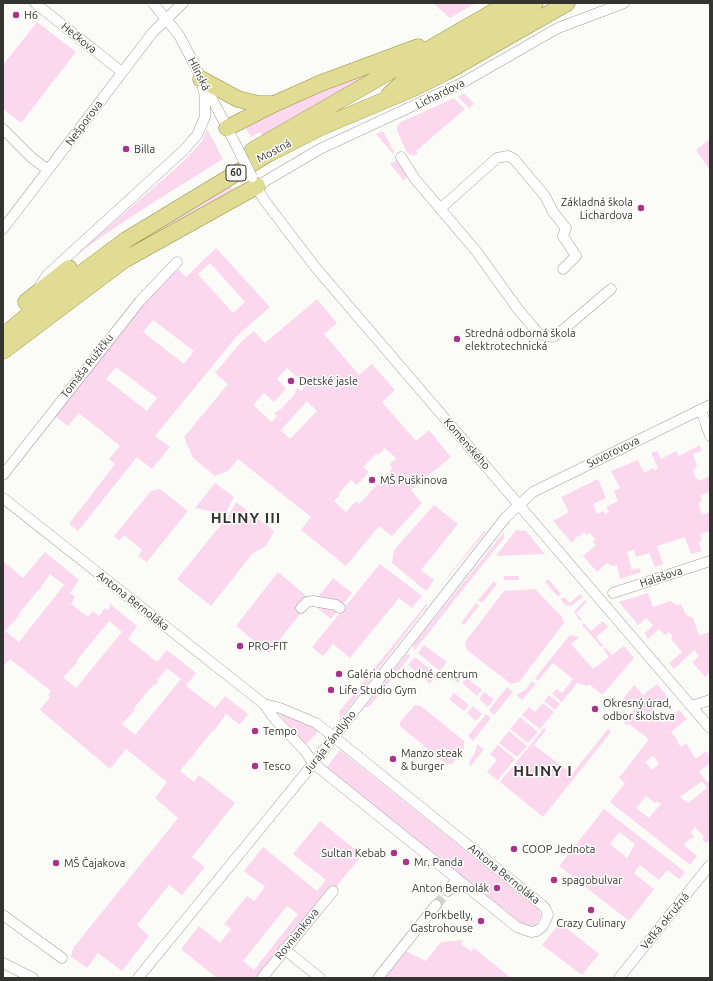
<!DOCTYPE html>
<meta charset="utf-8">
<style>
body{margin:0}
#map{position:relative;width:713px;height:981px;overflow:hidden;background:#fbfbf8;font-family:Ubuntu,sans-serif}
canvas{display:block}
.frame{position:absolute;inset:0;border:4px solid #333331;pointer-events:none}
</style>
<div id="map">
<canvas width="713" height="981"></canvas>
<div class="frame"></div>
</div>
<script>
const context = document.querySelector('canvas').getContext('2d');
context.lineJoin = 'round';
function paint(path, color) {
  context.fillStyle = color;
  context.fill(path, 'evenodd');
}
function shape(rows) {
  const path = new Path2D();
  for (const r of rows) {
    path.moveTo(r[0], r[1]);
    for (let i = 2; i < r.length; i += 2) path.lineTo(r[i], r[i + 1]);
  }
  return path;
}
function stroke(path, color, width, dash) {
  context.strokeStyle = color;
  context.lineWidth = width;
  context.lineCap = dash ? 'butt' : 'round';
  context.setLineDash(dash || []);
  context.stroke(path);
}
function write(font, color, halo, rows, align = 'center') {
  context.font = font + ' Ubuntu,sans-serif';
  context.lineWidth = 3;
  context.setLineDash([]);
  context.textBaseline = 'middle';
  context.strokeStyle = halo;
  context.fillStyle = color;
  for (const [text, x, y, turn = 0] of rows) {
    context.save();
    context.translate(x, y);
    context.rotate((+turn || 0) * Math.PI / 180);
    context.textAlign = isNaN(turn) ? turn : align;
    if (halo) context.strokeText(text, 0, 0);
    context.fillText(text, 0, 0);
    context.restore();
  }
}
const green = shape([
 [433,3,476,3,450,18],
 [37,22,76,52,21,123,3,109,3,65],
 [393,61,264,138,260,132,251,137,243,123],
 [464,93,474,104,469,108,458,97],
 [454,98,465,109,416,151,418,154,414,156,410,155,406,151,397,130,397,126,401,122],
 [207,129,223,159,157,200,101,237,74,257,184,161,202,141],
 [383,131,394,152,393,154,376,134],
 [710,139,710,170,696,150],
 [397,160,407,176,404,181,390,164],
 [229,184,232,189,236,187,237,189,117,256],
 [216,248,270,307,237,336,155,436,170,447,152,469,137,457,78,531,69,524,115,464,109,459,120,446,79,413,68,426,54,415,139,308,178,269,186,277],
 [210,263,245,302,233,313,198,274],
 [153,320,194,351,184,364,143,332],
 [116,367,157,398,147,411,106,379],
 [317,299,337,323,324,334,359,375,372,364,395,390,382,402,416,441,429,430,451,457,411,490,422,503,392,536,379,526,346,566,301,530,311,517,238,459,228,471,215,476,193,458,184,437,228,384,215,373,243,340,254,331,265,343],
 [287,368,306,385,301,391,297,388,294,395,281,409,274,413,277,416,272,422,253,405,264,393,274,402,286,389,277,379],
 [307,401,317,411,290,439,281,430],
 [382,446,396,458,389,465,393,468,359,504,356,501,346,512,334,501,340,495,339,493,351,480,357,485,369,472,363,467,376,454,378,455,384,449],
 [700,445,702,451,693,454,697,467,693,470,696,479,698,478,699,481,710,476,710,492,700,495,702,500,699,504,702,515,710,512,710,531,700,534,702,540,699,542,702,551,691,554,685,537,657,546,663,564,655,567,649,553,636,557,634,550,627,552,632,570,639,568,641,572,620,579,617,565,612,566,607,563,597,572,583,556,596,545,593,542,595,539,590,533,587,535,584,532,578,537,577,536,572,543,553,521,569,512,561,497,598,479,606,498,593,504,597,514,603,511,605,514,609,512,606,507,618,501,614,491,620,488,611,471,638,460,644,473,653,468,654,470,658,468,651,453,657,451,661,459,676,451,679,456],
 [215,483,234,497,225,514,195,508],
 [160,489,188,511,147,562,138,556,142,550,124,535,119,541,114,536,151,491],
 [236,502,274,531,266,546,252,554,211,606,177,579,228,516],
 [434,505,458,524,421,570,434,580,426,591,392,563,394,550],
 [485,530,485,533,433,595],
 [516,530,526,531,545,554,496,556],
 [504,532,504,538,414,651,413,645],
 [45,552,79,580,70,593,75,597,71,604,88,617,93,611,99,616,105,608,108,610,110,606,109,603,137,626,128,639,157,662,167,650,196,673,186,686,215,708,225,696,248,714,240,725,226,714,214,731,213,730,193,755,193,757,190,758,180,771,194,782,199,775,235,803,192,857,205,867,182,895,169,885,137,925,149,936,122,971,98,953,87,968,71,957,73,948,178,818,155,798,167,782,126,749,110,769,40,710,50,697,48,695,51,691,10,659,3,667,3,561,23,578],
 [50,574,64,585,19,642,5,631,19,616,18,615,38,590,41,589,41,587],
 [109,621,122,632,76,688,63,677,77,663,77,660],
 [167,668,181,679,135,735,122,724,135,710,134,708,154,684,156,685,158,681,157,680],
 [380,564,422,596,412,608,399,598,350,658,333,644,323,656,312,647],
 [278,572,311,600,269,653,236,626],
 [504,576,519,576,519,580,504,580],
 [333,578,352,593,331,619,313,604],
 [548,579,561,594,558,597,545,582],
 [494,581,497,584,482,603,478,600],
 [535,589,562,617,564,623,519,682,511,684,467,650,465,642,504,591],
 [648,593,653,607,670,601,677,605,681,604,686,615,693,618,699,635,710,632,710,672,705,677,692,662,699,656,694,650,674,669,669,663,682,652,671,639,673,637,669,632,665,635,659,629,648,639,645,633,653,625,646,618,638,625,619,602],
 [580,594,583,597,571,606,565,605,560,599,564,597,570,603],
 [585,600,587,602,576,613,582,620,580,621,574,612],
 [427,603,427,606,340,719,339,712],
 [476,603,479,606,464,625,461,623],
 [603,621,608,627,596,637,603,645,601,647,582,625,584,623,591,631],
 [570,635,579,637,571,644,593,669,609,657,603,649,606,648,612,655,624,646,634,658,603,694,601,694,589,684,587,686,577,683,562,702,552,694,556,689,562,693,573,679,553,663,538,681,535,678],
 [424,645,447,662,440,671,418,653],
 [408,654,411,655,369,707,365,707,406,655],
 [415,657,437,675,430,684,408,665],
 [456,669,464,675,458,683,450,676],
 [467,678,482,690,477,696,462,683],
 [532,681,536,684,522,700,516,695,525,690],
 [657,684,668,697,654,707,652,711,663,723,679,710,687,719,671,732,678,741,677,742,681,747,686,743,696,759,706,751,710,755,710,763,699,772,708,783,710,781,710,840,707,843,702,840,704,837,695,827,691,833,694,836,692,839,690,838,684,845,697,856,690,865,610,802,625,783,619,778,649,739,629,724,627,725,623,722,635,708,623,699,634,685,643,695],
 [653,756,659,764,652,770,645,762],
 [702,781,707,788,688,803,680,797],
 [646,796,655,803,657,801,661,804,649,818,636,808],
 [507,687,513,692,494,715,489,710],
 [484,692,494,699,488,707,479,699],
 [454,693,469,705,464,711,449,699],
 [549,695,560,704,555,710,544,701],
 [543,703,554,712,540,729,522,715,529,707,535,712],
 [415,705,421,706,464,741,464,748,452,764,447,764,442,761,400,726,400,722],
 [473,706,482,714,476,721,467,713],
 [278,713,313,726,318,731,306,745],
 [486,714,491,718,473,741,468,736],
 [520,717,538,732,528,743,510,729],
 [544,728,546,730,534,745,572,774,608,729,611,732,543,817,500,782],
 [509,731,527,746,517,757,499,743],
 [477,744,484,749,471,766,469,762,474,755],
 [498,745,515,759,498,780,487,772,497,760,490,754],
 [340,750,537,908,541,915,536,925,530,928,524,926,326,768],
 [604,809,685,872,679,879,667,870,659,880,640,865,634,873,654,889,629,921,559,866],
 [619,832,635,844,627,858,610,844],
 [320,821,362,855,262,978,217,978,181,949,199,926,220,943,231,929,224,924,247,896,254,901,265,887,244,871,263,847,317,891,326,880,293,854],
 [287,906,298,914,254,970,243,961],
 [560,923,599,954,582,975,542,945],
 [464,940,461,944,471,951,474,948,511,978,378,978,401,949,426,961,441,942]
]);
const streetTunnel = shape([
 [436,905,448,891]
]);
const street = shape([
 [35,3,122,72],
 [153,3,179,35,238,149],
 [3,129,32,158,48,170],
 [401,157,415,179,477,252,517,308,539,334,552,337,558,334,611,289],
 [254,182,264,200,316,268,710,728],
 [257,186,320,149,462,83,558,28,624,3],
 [440,209,497,158,508,156,514,159,545,196,553,212,566,228,563,236,576,256,563,269],
 [3,229,153,32,183,3],
 [39,287,47,275,184,150,197,135,205,117,205,96,201,79],
 [701,410,710,436],
 [3,475,140,301,177,262],
 [3,498,264,704,274,718,305,751,313,763,517,927,531,932,537,931,543,926,548,915,545,908,541,904,334,737,316,723,280,708,264,704],
 [613,593,710,561],
 [301,608,307,602,313,601,336,605,340,608],
 [692,706,710,700],
 [448,891,457,878],
 [3,915,62,958],
 [284,949,320,978],
 [3,963,33,978],
 [138,978,304,775,506,517,533,492,710,405],
 [262,978,333,891],
 [378,978,436,905],
 [619,978,710,865]
]);
const primary = shape([
 [201,79,238,99,258,104,272,104],
 [389,95,406,79,535,3],
 [227,128,274,104,321,83,418,47],
 [253,150,509,3],
 [26,302,69,268],
 [3,336,51,296,126,240,268,154,321,127,414,88,446,72,567,3],
 [3,351,124,260,257,186]
]);
const streetBridge = shape([
 [238,149,252,177]
]);
const markers = [
 [16,15,4,"#aa338a"],
 [126,149,4,"#aa338a"],
 [641,208,4,"#aa338a"],
 [457,339,4,"#aa338a"],
 [291,381,4,"#aa338a"],
 [372,480,4,"#aa338a"],
 [240,646,4,"#aa338a"],
 [339,674,4,"#aa338a"],
 [331,690,4,"#aa338a"],
 [595,709,4,"#aa338a"],
 [255,731,4,"#aa338a"],
 [393,759,4,"#aa338a"],
 [255,766,4,"#aa338a"],
 [514,849,4,"#aa338a"],
 [394,853,4,"#aa338a"],
 [406,862,4,"#aa338a"],
 [56,863,4,"#aa338a"],
 [554,880,4,"#aa338a"],
 [497,888,4,"#aa338a"],
 [591,910,4,"#aa338a"],
 [481,921,4,"#aa338a"]
];
const shields = [
 [236,173,20]
];
const shieldNames = [
 ["60",236,173]
];
const poiNames = [
 ["H6",24,15],
 ["Billa",134,149],
 ["Základná škola",633,202,"right"],
 ["Lichardova",633,215,"right"],
 ["Stredná odborná škola",465,333],
 ["elektrotechnická",465,346],
 ["Detské jasle",299,381],
 ["MŠ Puškinova",380,480],
 ["PRO-FIT",248,646],
 ["Galéria obchodné centrum",347,674],
 ["Life Studio Gym",339,690],
 ["Okresný úrad,",603,703],
 ["odbor školstva",603,716],
 ["Tempo",263,731],
 ["Manzo steak",401,753],
 ["& burger",401,766],
 ["Tesco",263,766],
 ["COOP Jednota",522,849],
 ["Sultan Kebab",386,853,"right"],
 ["Mr. Panda",414,862],
 ["MŠ Čajakova",64,863],
 ["spagobulvar",562,880],
 ["Anton Bernolák",489,888,"right"],
 ["Porkbelly,",473,915,"right"],
 ["Gastrohouse",473,928,"right"],
 ["Crazy Culinary",591,923,"center"]
];
const streetNames = [
 ["Hečkova",79,38,39],
 ["Hlinská",199,74,63],
 ["Lichardova",440,94,-27],
 ["Nešporova",84,123,-53],
 ["Mostná",274,151,-28],
 ["Tomáša Ružičku",87,366,-52],
 ["Komenského",467,444,49],
 ["Suvorovova",613,452,-26],
 ["Halašova",661,577,-18],
 ["Antona Bernoláka",133,601,38],
 ["Juraja Fándlyho",330,742,-52],
 ["Antona Bernoláka",504,874,39],
 ["Veľká okružná",665,921,-51],
 ["Rovniankova",297,934,-51]
];
const districtNames = [
 ["HLINY III",246,518],
 ["HLINY I",543,771]
];
paint(green, '#fcd8ee');
stroke(streetTunnel, '#d3d3d0', 10, [10, 5]);
stroke(street, '#9f9f9c', 11);
stroke(primary, '#979243', 17);
stroke(street, '#fff', 10);
stroke(primary, '#e1dc94', 16);
stroke(streetBridge, '#9f9f9c', 11, []);
stroke(streetBridge, '#fff', 10);
for (const [x, y, r, color] of markers) {
  const dot = new Path2D();
  dot.arc(x, y, r, 0, 2 * Math.PI);
  context.fillStyle = color;
  context.fill(dot);
  stroke(dot, '#fffffe', 1.5);
}
for (const [x, y, w] of shields) {
  const box = new Path2D();
  box.roundRect(x - w / 2, y - 8, w, 16, 3);
  context.fillStyle = '#fffffe';
  context.fill(box);
  stroke(box, '#333331', 1);
}
write('bold 10px', '#333331', null, shieldNames);
write('11px', '#333331', '#fffffe', poiNames, 'left');
write('11px', '#333331', '#fffffe', streetNames);
context.letterSpacing = '1px';
write('bold 15px', '#333331', '#fffffe', districtNames);
context.letterSpacing = '0px';
</script>
